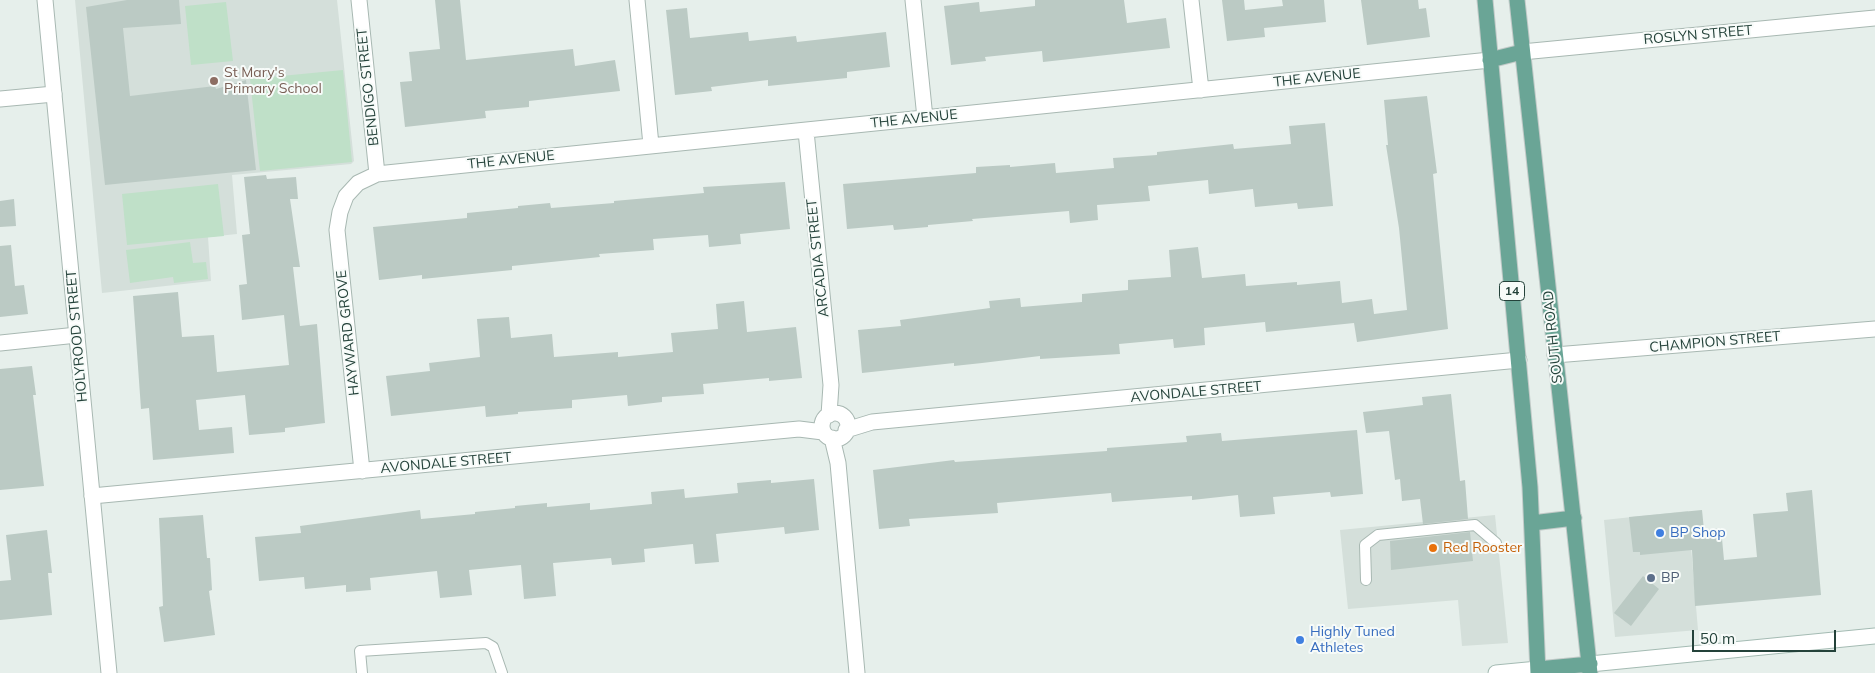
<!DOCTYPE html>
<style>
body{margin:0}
#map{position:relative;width:1875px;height:673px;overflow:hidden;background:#e6efeb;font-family:Mulish,sans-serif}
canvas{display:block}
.scale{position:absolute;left:1692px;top:630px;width:144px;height:22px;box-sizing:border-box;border:2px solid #24423a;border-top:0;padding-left:6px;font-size:15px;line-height:18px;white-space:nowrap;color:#24423a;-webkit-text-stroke:4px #f7fbf9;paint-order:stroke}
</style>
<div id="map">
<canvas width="1875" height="673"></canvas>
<div class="scale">50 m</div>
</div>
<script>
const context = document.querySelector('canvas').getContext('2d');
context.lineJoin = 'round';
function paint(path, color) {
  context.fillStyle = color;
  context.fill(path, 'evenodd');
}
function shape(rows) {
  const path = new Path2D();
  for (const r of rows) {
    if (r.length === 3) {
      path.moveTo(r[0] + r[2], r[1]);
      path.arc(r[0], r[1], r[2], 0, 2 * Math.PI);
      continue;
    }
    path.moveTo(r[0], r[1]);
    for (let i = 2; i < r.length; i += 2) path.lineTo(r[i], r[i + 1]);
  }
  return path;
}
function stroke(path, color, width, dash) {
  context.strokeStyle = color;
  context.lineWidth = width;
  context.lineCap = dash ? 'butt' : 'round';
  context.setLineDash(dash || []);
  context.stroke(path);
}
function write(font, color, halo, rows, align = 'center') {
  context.font = font + ' Mulish,sans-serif';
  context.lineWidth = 4;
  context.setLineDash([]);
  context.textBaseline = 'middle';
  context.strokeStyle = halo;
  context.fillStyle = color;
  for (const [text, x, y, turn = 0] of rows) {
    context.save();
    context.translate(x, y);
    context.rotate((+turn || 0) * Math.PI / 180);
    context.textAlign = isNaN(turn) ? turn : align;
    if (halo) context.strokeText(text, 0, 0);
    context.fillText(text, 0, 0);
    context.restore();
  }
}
const built = shape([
 [75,0,337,0,354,161,351,164,232,175,237,234,208,237,211,281,102,293],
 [1688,511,1698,630,1615,637,1604,520],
 [1495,515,1508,643,1462,646,1458,600,1348,609,1340,530]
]);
const green = shape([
 [226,2,233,61,191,65,185,6],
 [343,70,352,162,260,171,250,79],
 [218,184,224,236,127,245,122,194],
 [190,242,193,263,206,262,208,279,174,283,173,277,130,283,126,250]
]);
const building = shape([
 [127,0,179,0,181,24,123,28,130,96,215,86,216,89,246,80,256,170,105,185,86,7],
 [435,0,460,0,466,60,573,49,575,66,615,60,620,91,529,101,529,107,485,111,486,118,405,127,400,82,412,81,409,52,440,49],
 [1035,0,1124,0,1127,23,1166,18,1170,48,1043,62,1042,51,985,57,986,61,951,65,944,6,979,2,980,12,1035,6],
 [1222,0,1244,0,1245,10,1283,6,1282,0,1324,0,1326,22,1264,28,1265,37,1227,41],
 [1361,0,1418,0,1419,9,1426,8,1430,37,1367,45],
 [687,8,690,38,748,32,749,41,796,36,797,42,886,32,890,67,847,72,847,78,768,86,768,80,711,87,712,91,675,95,666,10],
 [1427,96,1437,173,1433,174,1448,329,1357,342,1354,323,1266,332,1265,322,1204,328,1205,345,1174,348,1173,339,1119,344,1120,354,1040,359,1040,356,982,363,954,366,954,363,862,373,858,330,901,326,900,320,990,308,989,301,1020,298,1021,307,1082,302,1082,294,1128,290,1128,280,1171,277,1169,250,1198,247,1202,278,1245,274,1246,286,1297,282,1297,285,1340,281,1342,303,1372,299,1374,314,1407,310,1399,228,1386,145,1388,145,1384,100],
 [1325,123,1333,206,1298,209,1297,203,1255,207,1253,189,1209,194,1208,180,1148,186,1150,201,1097,205,1098,220,1070,223,1069,211,972,219,973,221,928,225,928,227,894,230,893,225,847,229,843,184,976,173,976,167,1010,165,1010,167,1055,163,1056,173,1114,168,1113,158,1157,155,1157,152,1233,144,1234,149,1291,144,1289,126],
 [266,175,267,179,296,177,298,199,290,199,300,267,293,267,300,326,317,324,325,423,285,428,285,432,249,435,245,395,196,400,199,430,232,427,234,453,153,460,149,408,141,409,133,296,178,292,182,337,214,335,217,372,289,365,284,315,242,320,239,285,247,284,242,235,250,234,244,177],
 [785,182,790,229,740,234,741,244,709,247,708,235,653,239,654,250,599,254,600,257,512,266,512,270,422,279,422,275,379,280,373,227,467,218,467,213,518,208,518,206,550,203,551,208,614,203,614,201,704,193,703,187],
 [14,199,16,226,0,227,0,201],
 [11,245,15,286,24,285,28,314,0,317,0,246],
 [744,301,747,332,796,327,802,378,769,381,769,378,703,384,704,394,662,397,662,402,628,406,627,395,572,400,572,408,518,412,518,414,486,417,485,406,391,416,386,376,430,371,429,363,480,357,477,319,509,317,511,338,552,334,554,357,618,352,618,357,673,352,671,333,718,329,716,304],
 [32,366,36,395,33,395,44,486,0,490,0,369],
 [1451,394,1460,481,1465,480,1468,519,1423,524,1420,499,1402,501,1400,479,1395,480,1389,431,1366,433,1363,412,1423,405,1422,397],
 [1357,430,1363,494,1331,497,1330,492,1273,497,1275,514,1240,517,1238,495,1192,500,1192,496,1112,502,1111,493,997,503,998,513,909,519,910,526,879,529,873,470,954,460,955,462,1107,451,1107,448,1187,442,1186,436,1221,433,1222,441],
 [814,479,819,530,785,534,784,527,716,534,719,562,695,564,693,544,644,549,645,562,612,565,611,558,553,563,556,596,524,599,521,565,469,570,472,595,440,598,437,571,370,578,371,590,346,592,346,585,305,589,304,577,259,581,255,537,301,533,300,526,420,510,421,519,475,514,475,512,515,508,515,506,547,503,547,507,590,503,590,510,652,504,651,492,684,489,685,498,738,493,737,483,771,480,771,483],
 [1812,490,1821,595,1695,606,1692,550,1640,555,1640,552,1633,552,1629,517,1702,510,1704,530,1721,528,1724,560,1757,557,1753,514,1788,511,1786,493],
 [203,515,207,558,210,558,212,590,209,591,215,635,164,642,159,607,163,606,159,518],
 [47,530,52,573,48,573,52,615,0,620,0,581,11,580,6,535],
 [1470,532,1473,561,1391,570,1390,541],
 [1643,576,1659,589,1631,626,1614,613]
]);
const service = shape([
 [1366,580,1365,545,1378,535,1475,525,1496,543],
 [362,673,360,651,486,643,493,647,502,673]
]);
const minor = shape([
 [359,0,377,174],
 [637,0,651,145],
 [913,0,925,118],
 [1191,0,1201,90],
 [1522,52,1875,18],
 [0,99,54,94],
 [806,131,831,385,829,415],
 [0,343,77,335],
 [1555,355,1875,329],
 [835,426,13],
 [846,430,872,422,1519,360],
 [832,438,838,463,857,673],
 [362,471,337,230,340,212,346,196,358,183,377,174,1490,60],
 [92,496,799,429,823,432]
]);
const tertiary = shape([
 [45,0,109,673]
]);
const secondary = shape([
 [1590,664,1875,636],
 [1496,673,1538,669]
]);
const primary = shape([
 [1485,0,1530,487,1538,673],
 [1517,0,1590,673],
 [1490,60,1522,52],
 [1532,523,1574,518],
 [1538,669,1590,664]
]);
const markers = [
 [214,81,5,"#8d6e63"],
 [1660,533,5,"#3f7fe0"],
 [1433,548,5,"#e8710a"],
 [1651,578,5,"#5c6f8a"],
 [1300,640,5,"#3f7fe0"]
];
const shields = [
 [1512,291,25]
];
const shieldNames = [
 ["14",1512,291]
];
const streetNames = [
 ["ROSLYN STREET",1698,35,-5],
 ["THE AVENUE",1317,78,-6],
 ["BENDIGO STREET",368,87,-96],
 ["THE AVENUE",914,119,-6],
 ["THE AVENUE",511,160,-6],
 ["ARCADIA STREET",818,258,-96],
 ["HAYWARD GROVE",348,333,-96],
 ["HOLYROOD STREET",77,336,-95],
 ["SOUTH ROAD",1553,337,-96],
 ["CHAMPION STREET",1715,342,-5],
 ["AVONDALE STREET",1196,392,-5],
 ["AVONDALE STREET",446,463,-5]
];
const educationNames = [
 ["St Mary's",224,73],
 ["Primary School",224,89]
];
const shopNames = [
 ["BP Shop",1670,533],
 ["Highly Tuned",1310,632],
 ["Athletes",1310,648]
];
const foodNames = [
 ["Red Rooster",1443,548]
];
const serviceNames = [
 ["BP",1661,578]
];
paint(built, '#d4dfda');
paint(green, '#bfe0c8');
paint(building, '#bbcac4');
stroke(service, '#a8b8b2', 12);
stroke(minor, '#a8b8b2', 17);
stroke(tertiary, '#a8b8b2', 17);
stroke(secondary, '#a4bbb3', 17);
stroke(primary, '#c2cac8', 17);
stroke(service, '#fff', 10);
stroke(minor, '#fff', 15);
stroke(tertiary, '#fff', 15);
stroke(secondary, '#fff', 15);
stroke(primary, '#6aa596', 15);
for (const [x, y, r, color] of markers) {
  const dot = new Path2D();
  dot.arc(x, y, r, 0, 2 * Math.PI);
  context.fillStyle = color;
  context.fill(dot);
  stroke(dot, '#f7fbf9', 2);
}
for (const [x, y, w] of shields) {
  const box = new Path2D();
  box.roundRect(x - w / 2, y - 9.5, w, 19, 4);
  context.fillStyle = '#f7fbf9';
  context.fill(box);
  stroke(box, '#24423a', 1);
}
write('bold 12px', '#24423a', null, shieldNames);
write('14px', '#24423a', '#f7fbf9', streetNames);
write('14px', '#785e54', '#f7fbf9', educationNames, 'left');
write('14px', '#366cbe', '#f7fbf9', shopNames, 'left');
write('14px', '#c56008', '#f7fbf9', foodNames, 'left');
write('14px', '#4e5e75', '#f7fbf9', serviceNames, 'left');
</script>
